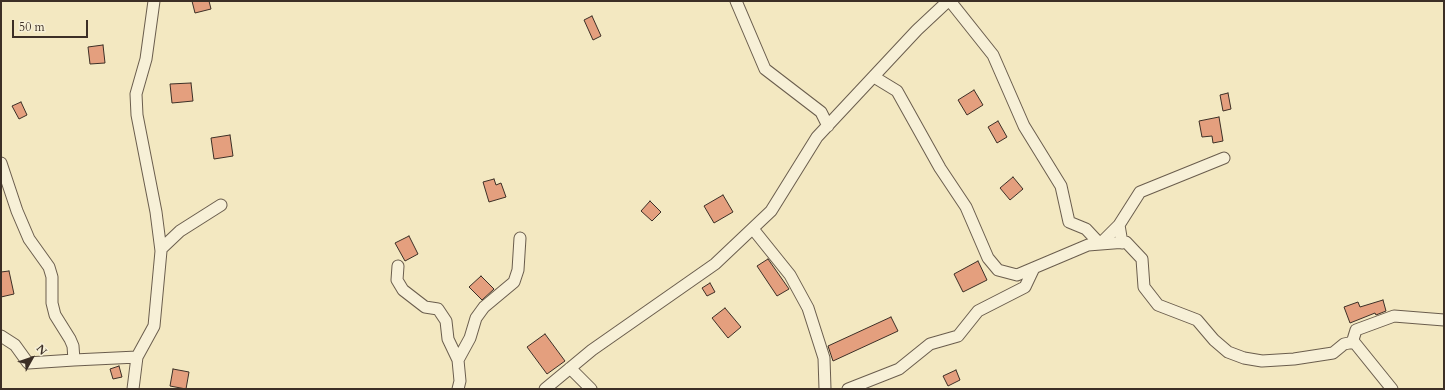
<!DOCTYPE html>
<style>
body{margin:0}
#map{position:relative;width:1445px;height:390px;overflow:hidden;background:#f3e8c1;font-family:Cardo,serif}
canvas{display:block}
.frame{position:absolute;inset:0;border:2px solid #3c2f26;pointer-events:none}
.north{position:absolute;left:12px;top:338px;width:40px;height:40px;-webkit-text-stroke:3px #f7f0d7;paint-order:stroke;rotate:50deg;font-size:11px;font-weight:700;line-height:16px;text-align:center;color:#3c2f26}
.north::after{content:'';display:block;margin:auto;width:14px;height:18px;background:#3c2f26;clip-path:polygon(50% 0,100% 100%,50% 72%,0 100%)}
.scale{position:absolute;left:12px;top:20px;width:76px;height:18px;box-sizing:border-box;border:2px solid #3c2f26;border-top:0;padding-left:5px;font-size:12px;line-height:14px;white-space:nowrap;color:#3c2f26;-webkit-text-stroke:3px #f7f0d7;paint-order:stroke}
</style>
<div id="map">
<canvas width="1445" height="390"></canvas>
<div class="frame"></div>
<div class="north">N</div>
<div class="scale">50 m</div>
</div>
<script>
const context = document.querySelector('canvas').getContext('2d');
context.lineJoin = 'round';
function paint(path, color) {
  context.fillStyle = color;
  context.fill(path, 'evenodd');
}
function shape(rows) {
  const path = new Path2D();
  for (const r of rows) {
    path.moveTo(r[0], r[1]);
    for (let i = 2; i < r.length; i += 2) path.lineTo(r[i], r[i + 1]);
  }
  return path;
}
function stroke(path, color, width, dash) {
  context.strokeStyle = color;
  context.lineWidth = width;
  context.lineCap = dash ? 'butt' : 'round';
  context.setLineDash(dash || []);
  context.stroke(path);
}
const building = shape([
 [192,1,209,1,211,9,195,13,192,1],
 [592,16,601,36,593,40,584,20,592,16],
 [103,45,105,63,90,64,88,47,103,45],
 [191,83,193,101,172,103,170,84,191,83],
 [974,90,983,105,967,115,958,100,974,90],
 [1228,93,1231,109,1223,111,1220,95,1228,93],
 [21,102,27,115,19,119,12,106,21,102],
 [1219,117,1223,141,1213,143,1212,136,1202,137,1199,121,1219,117],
 [998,121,1007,137,997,143,988,127,998,121],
 [230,135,233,156,214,159,211,138,230,135],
 [1013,177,1023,189,1010,200,1000,188,1013,177],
 [494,179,496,185,501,183,506,197,489,202,483,182,494,179],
 [723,195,733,212,714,223,704,206,723,195],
 [650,201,661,212,652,221,641,211,650,201],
 [409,236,418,254,405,261,395,243,409,236],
 [768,259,789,289,777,296,757,266,768,259],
 [978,261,987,280,963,292,954,274,978,261],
 [9,271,14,294,1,297,1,272,9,271],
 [481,276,494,289,482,300,469,287,481,276],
 [710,283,715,292,707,296,702,288,710,283],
 [1383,300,1386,311,1376,315,1375,313,1350,323,1344,307,1358,302,1360,307,1383,300],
 [725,308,741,327,728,338,712,318,725,308],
 [891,317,898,331,833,361,828,346,891,317],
 [545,334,565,361,547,374,527,347,545,334],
 [119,366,122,377,113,379,110,369,119,366],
 [173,369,189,372,186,389,170,386,173,369],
 [956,370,960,380,948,386,943,376,956,370]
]);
const minor = shape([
 [736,1,765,69,821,112,828,126],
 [950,1,993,55,1024,126,1061,186,1069,222,1086,229,1100,244,1119,225,1122,243],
 [874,77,897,91,940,168,966,207,988,258,998,270,1017,275,1088,245,1126,242,1142,259,1144,287,1158,305,1197,320,1214,340,1228,352,1244,358,1262,361,1294,359,1333,353,1344,344,1354,342,1392,389],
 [1,163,17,211,29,239,49,267,52,277,52,303,55,315,70,339,73,346,74,360,137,357],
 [1119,225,1140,192,1224,158],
 [753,229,790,275,808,308,824,358,825,389],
 [161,249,180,231,221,205],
 [398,266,397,280,403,290,425,307,438,309,446,321,448,339,458,360,460,381,458,389],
 [1,336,15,345,28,363,74,360],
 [1352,343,1356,330,1394,316,1444,320],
 [458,360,470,338,476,318,484,307,514,282,518,270,520,238],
 [570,368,591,389],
 [133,389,137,357,154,326,161,251,156,212,137,115,136,94,146,59,154,1],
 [545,389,592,350,715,264,771,211,817,137,917,30,948,1],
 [848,389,899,369,930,344,958,336,978,311,1025,287,1034,268]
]);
paint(building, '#e49f7e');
stroke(building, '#3c2f26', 1);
stroke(minor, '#6a5d4d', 13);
stroke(minor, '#f7f0d7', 11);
</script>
